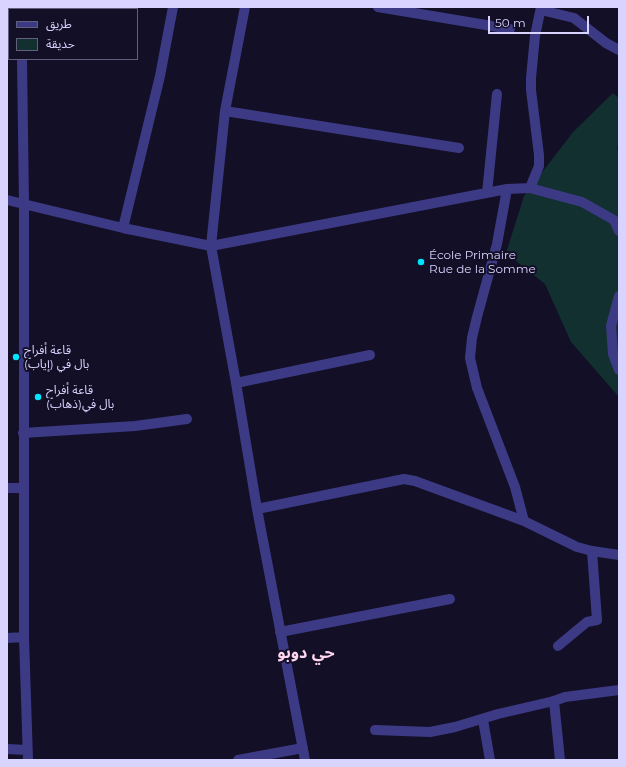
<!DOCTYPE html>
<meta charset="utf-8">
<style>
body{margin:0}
#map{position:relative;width:626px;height:767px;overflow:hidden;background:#130f26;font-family:Montserrat,"Noto Sans Arabic",sans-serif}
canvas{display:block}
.frame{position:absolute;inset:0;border:8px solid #d9d4ff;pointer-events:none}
.legend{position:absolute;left:8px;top:8px;width:130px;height:52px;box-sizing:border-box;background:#130f26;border:1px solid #625e7d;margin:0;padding:5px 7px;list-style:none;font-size:12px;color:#d9d4ff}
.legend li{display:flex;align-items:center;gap:8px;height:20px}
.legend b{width:20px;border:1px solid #625e7d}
.scale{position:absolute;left:488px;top:16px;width:101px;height:18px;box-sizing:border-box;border:2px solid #d9d4ff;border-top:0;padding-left:5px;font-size:12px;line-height:14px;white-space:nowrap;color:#d9d4ff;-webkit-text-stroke:3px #130f26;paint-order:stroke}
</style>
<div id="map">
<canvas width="626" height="767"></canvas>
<div class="frame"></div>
<ul class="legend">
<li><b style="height:5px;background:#3d3a85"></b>طريق</li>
<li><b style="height:11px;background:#12302f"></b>حديقة</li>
</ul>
<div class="scale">50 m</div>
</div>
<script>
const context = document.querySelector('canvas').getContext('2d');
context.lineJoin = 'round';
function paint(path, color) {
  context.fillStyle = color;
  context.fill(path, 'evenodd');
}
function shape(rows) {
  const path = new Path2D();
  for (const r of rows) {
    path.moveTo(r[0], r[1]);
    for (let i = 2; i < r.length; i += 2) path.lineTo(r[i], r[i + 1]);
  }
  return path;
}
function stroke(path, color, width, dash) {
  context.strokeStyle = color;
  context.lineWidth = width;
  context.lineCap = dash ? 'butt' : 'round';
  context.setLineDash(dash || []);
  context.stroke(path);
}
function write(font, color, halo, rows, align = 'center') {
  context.font = font + ' Montserrat,"Noto Sans Arabic",sans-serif';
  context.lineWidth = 4;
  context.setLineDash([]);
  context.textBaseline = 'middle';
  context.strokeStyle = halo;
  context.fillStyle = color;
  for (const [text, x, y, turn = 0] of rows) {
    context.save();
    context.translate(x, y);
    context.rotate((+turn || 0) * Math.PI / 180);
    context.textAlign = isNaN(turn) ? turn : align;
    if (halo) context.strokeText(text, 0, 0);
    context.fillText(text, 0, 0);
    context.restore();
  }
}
const green = shape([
 [613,93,619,98,619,143,617,147,619,154,619,397,571,342,545,284,506,253,524,196,573,132]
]);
const pedestrian = shape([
 [558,646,587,622,597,620,592,551],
 [375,730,430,732,455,727,498,714,554,701]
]);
const minor = shape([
 [21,7,21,9],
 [245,7,225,111,211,246,236,383,257,509,305,760],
 [378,7,510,29],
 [541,10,574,18,606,43,619,50],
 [22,59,24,204,24,637,28,760],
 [225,111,459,148],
 [530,188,539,166,539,155,531,90,531,78,535,36,541,7],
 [507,189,497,244,477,317,472,338,470,358,477,388,515,487,524,521],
 [487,193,497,94],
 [7,200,123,228,211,246,507,189,530,188,582,202,614,220,619,231],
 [123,228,160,76,173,7],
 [619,296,611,326,613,354,619,370],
 [236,383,370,355],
 [23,433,135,426,187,419],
 [7,488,23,488],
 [257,509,404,479,415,481,524,521,577,547,592,551,619,555],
 [280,632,450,599],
 [7,638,24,637],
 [483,720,490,760],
 [7,749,27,750],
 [238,760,303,748],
 [560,760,554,701,565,697,619,690]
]);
const markers = [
 [421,262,4,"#00e5ff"],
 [16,357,4,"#00e5ff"],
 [38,397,4,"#00e5ff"]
];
const poiNames = [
 ["École Primaire",429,255],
 ["Rue de la Somme",429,269],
 ["قاعة أفراح",24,350],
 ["بال في (إياب)",24,364],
 ["قاعة أفراح",46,390],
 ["بال في(ذهاب)",46,404]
];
const districtNames = [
 ["حي دوبو",306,653]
];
paint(green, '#12302f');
stroke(pedestrian, '#3d3a85', 10);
stroke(minor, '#3d3a85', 10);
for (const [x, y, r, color] of markers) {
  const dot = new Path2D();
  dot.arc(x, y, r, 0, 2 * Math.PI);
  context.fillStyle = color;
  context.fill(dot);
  stroke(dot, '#130f26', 1.5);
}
write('12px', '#d9d4ff', '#130f26', poiNames, 'left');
write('bold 16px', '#ffd6f0', '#130f26', districtNames);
</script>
